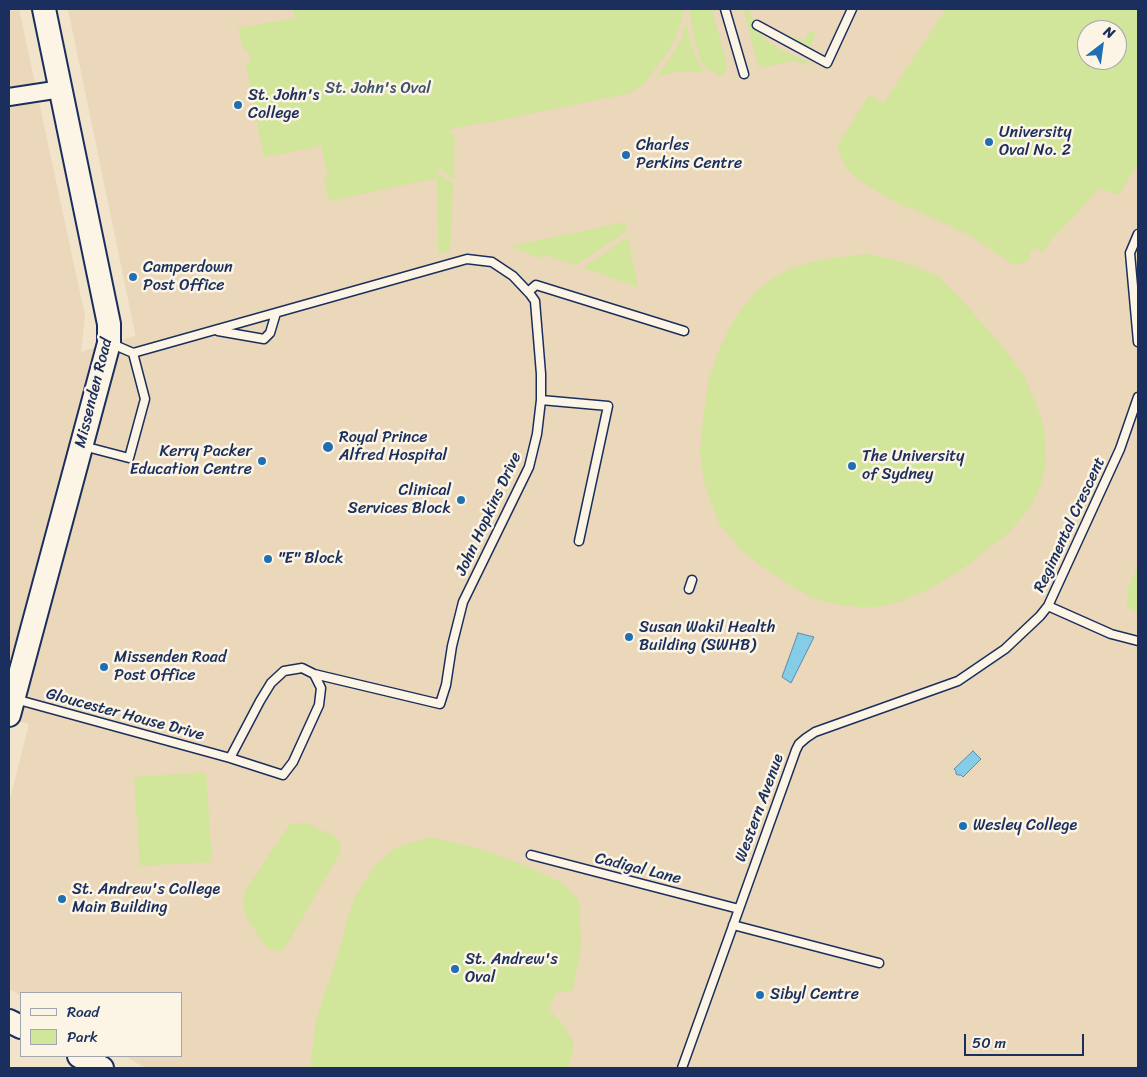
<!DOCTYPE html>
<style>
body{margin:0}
#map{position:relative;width:1147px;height:1077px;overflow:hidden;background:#f2e3cb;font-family:Sriracha,sans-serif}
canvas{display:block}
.frame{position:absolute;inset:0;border:10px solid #1b2f5e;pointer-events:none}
.legend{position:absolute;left:20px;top:992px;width:162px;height:65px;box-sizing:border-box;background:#fcf5e5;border:1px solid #a2a6af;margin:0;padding:6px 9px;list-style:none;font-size:15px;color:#1b2f5e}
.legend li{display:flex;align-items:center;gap:10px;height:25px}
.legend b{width:25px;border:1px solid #a2a6af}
.north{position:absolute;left:1077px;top:20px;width:50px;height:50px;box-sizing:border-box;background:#fcf5e5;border:1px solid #a2a6af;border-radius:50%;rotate:30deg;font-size:14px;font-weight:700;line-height:20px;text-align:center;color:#1b2f5e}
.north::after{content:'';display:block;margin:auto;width:18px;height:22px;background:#1f6fb2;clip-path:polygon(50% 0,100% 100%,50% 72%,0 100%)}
.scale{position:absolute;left:964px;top:1034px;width:120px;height:22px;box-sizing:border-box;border:2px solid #1b2f5e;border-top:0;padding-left:6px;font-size:15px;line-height:18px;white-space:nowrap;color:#1b2f5e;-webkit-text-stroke:4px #fcf5e5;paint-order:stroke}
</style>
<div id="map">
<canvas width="1147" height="1077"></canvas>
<div class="frame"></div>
<ul class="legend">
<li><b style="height:6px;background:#fcf5e5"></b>Road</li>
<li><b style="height:14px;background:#d1e69b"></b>Park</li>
</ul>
<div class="north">N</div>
<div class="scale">50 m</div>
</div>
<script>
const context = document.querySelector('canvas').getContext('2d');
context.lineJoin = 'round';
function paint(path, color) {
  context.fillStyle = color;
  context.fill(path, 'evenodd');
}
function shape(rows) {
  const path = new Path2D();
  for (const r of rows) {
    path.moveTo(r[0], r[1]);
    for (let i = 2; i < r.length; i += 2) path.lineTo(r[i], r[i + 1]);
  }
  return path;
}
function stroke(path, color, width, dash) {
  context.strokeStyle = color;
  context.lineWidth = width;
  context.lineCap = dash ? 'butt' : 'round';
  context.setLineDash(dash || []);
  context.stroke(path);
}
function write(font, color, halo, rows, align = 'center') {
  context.font = font + ' Sriracha,sans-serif';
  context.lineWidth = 5;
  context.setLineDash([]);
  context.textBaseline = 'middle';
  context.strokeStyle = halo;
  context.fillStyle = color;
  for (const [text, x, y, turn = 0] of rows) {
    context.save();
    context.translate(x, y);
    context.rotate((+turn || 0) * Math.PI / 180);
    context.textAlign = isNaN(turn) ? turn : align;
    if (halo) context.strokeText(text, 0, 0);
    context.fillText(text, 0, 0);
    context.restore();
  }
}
const built = shape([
 [9,9,19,9,85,316,81,352,135,336,135,333,68,9,1138,9,1138,1068,146,1068,124,1056,181,1056,181,993,21,993,21,996,9,989,9,803,29,724,9,718],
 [1087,30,1117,30,1117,60,1087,60]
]);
const green = shape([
 [293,9,684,9,683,17,677,34,667,53,645,82,630,93,495,121,454,128,450,131,450,135,455,135,453,179,440,167,438,173,453,184,450,251,438,253,437,178,329,201,324,179,328,176,321,146,264,157,246,65,250,60,248,51,242,47,238,28,295,18],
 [689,9,712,9,727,65,723,75,719,75,713,72,707,68,702,63,694,39],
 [743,9,748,9,760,33,765,40,780,49,812,64,808,65,792,61,759,68],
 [946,9,1138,9,1138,163,1119,195,1100,188,1053,238,1041,254,1038,247,1030,252,1029,260,1015,266,971,236,955,228,891,200,862,182,850,172,843,162,837,146,869,95,883,104],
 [1087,30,1117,30,1117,60,1087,60],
 [686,24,693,52,704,73,695,72,676,72,656,77,669,60,677,46,683,34],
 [810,31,816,33,810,47,792,39,794,37,804,41],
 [625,222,627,231,576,265,542,254,540,259,511,246],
 [628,237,638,287,583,268],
 [867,254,892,259,914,266,938,276,960,298,981,322,1007,352,1024,376,1040,414,1044,429,1046,463,1040,487,1030,508,1007,534,962,569,931,588,902,601,878,607,858,607,835,604,811,597,791,586,760,565,740,549,719,523,704,482,700,452,704,410,709,379,721,345,735,318,756,291,772,279,789,269,820,260],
 [1138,564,1138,612,1127,607,1128,589],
 [206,772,212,862,140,866,134,777],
 [297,823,306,823,334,836,341,843,340,853,286,946,279,952,270,949,263,943,245,915,243,900,246,889,289,825],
 [431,837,477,848,524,865,561,882,579,900,581,946,573,990,555,993,549,1009,563,1024,574,1045,568,1068,310,1068,316,1020,340,947,353,900,376,864,397,847]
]);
const water = shape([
 [798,633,814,637,791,683,782,677,798,633],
 [973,751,981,759,963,777,961,775,958,775,956,774,956,771,954,769,973,751]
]);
const lane = shape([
 [725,9,744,74],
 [757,25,827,63,852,9],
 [1138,234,1130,253,1138,342],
 [528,292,536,285,684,331],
 [218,331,264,339,270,333,276,313],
 [110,343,133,353,467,259,492,262,513,276,530,294,535,301,541,374,541,400,537,434,529,467,463,602,452,646,446,685,440,704,314,674],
 [541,400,608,406,579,541],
 [83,446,129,458,145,399,133,353],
 [689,589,692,580],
 [1048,606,1111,634,1138,641],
 [15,699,230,758,283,775,293,762,319,705,321,688,314,674,302,668,284,671,271,683,260,701,230,758],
 [531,855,739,909],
 [733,925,879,963],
 [682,1068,796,750,799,744,806,738,815,732,958,681,1005,649,1040,616,1048,606,1120,449,1138,397]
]);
const street = shape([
 [9,97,61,89]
]);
const secondary = shape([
 [9,715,109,343,109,324,44,9],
 [9,1021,21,1027],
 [79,1056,102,1068]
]);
const markers = [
 [238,105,5,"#1f6fb2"],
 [989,142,5,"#1f6fb2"],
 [626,155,5,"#1f6fb2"],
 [133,277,5,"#1f6fb2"],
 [328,447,6,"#1f6fb2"],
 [262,461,5,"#1f6fb2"],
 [852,466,5,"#1f6fb2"],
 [461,500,5,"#1f6fb2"],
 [268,559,5,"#1f6fb2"],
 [629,637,5,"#1f6fb2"],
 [104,667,5,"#1f6fb2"],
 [963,826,5,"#1f6fb2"],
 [62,899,5,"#1f6fb2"],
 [455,969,5,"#1f6fb2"],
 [760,995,5,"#1f6fb2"]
];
const parkNames = [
 ["St. John's Oval",378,89]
];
const poiNames = [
 ["St. John's",248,96],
 ["College",248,114],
 ["University",999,133],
 ["Oval No. 2",999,151],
 ["Charles",636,146],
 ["Perkins Centre",636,164],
 ["Camperdown",143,268],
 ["Post Office",143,286],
 ["Royal Prince",339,438],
 ["Alfred Hospital",339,456],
 ["Kerry Packer",252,452,"right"],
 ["Education Centre",252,470,"right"],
 ["The University",862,457],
 ["of Sydney",862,475],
 ["Clinical",451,491,"right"],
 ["Services Block",451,509,"right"],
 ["\"E\" Block",278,559],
 ["Susan Wakil Health",639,628],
 ["Building (SWHB)",639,646],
 ["Missenden Road",114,658],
 ["Post Office",114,676],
 ["Wesley College",973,826],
 ["St. Andrew's College",72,890],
 ["Main Building",72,908],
 ["St. Andrew's",465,960],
 ["Oval",465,978],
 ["Sibyl Centre",770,995]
];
const streetNames = [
 ["Missenden Road",94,393,-76],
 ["John Hopkins Drive",489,514,-65],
 ["Regimental Crescent",1070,525,-65],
 ["Gloucester House Drive",125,715,15],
 ["Western Avenue",760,808,-70],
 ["Cadigal Lane",638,869,14]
];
paint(built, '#ebd7b9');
paint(green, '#d1e69b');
paint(water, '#85cce6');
stroke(water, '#5b8db0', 1);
stroke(lane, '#1b2f5e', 11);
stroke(street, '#1b2f5e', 20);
stroke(secondary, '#1b2f5e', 26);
stroke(lane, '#fcf5e5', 8);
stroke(street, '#fcf5e5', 16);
stroke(secondary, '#fcf5e5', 22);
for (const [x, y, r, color] of markers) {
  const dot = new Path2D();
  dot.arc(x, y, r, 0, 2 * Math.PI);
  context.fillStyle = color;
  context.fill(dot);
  stroke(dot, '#fcf5e5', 2);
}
write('16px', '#3f546a', '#fcf5e5', parkNames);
write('16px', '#1b2f5e', '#fcf5e5', poiNames, 'left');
write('16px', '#1b2f5e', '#fcf5e5', streetNames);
</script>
